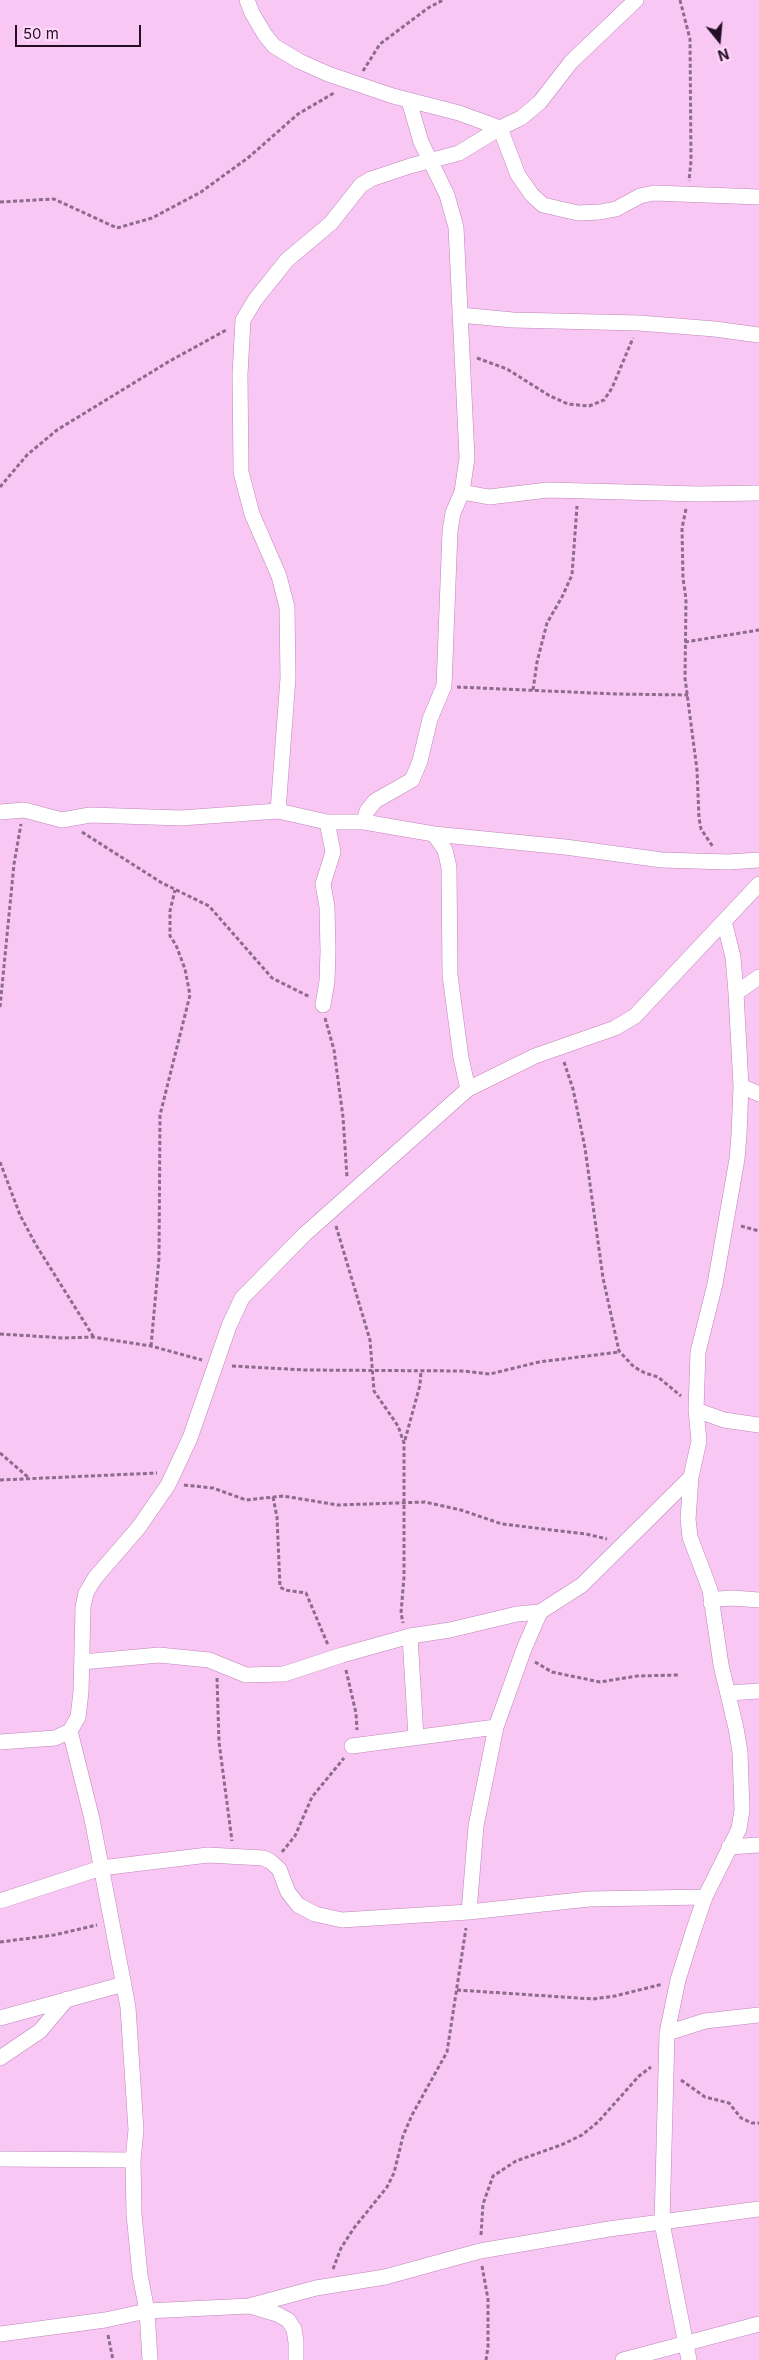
<!DOCTYPE html>
<style>
body{margin:0}
#map{position:relative;width:759px;height:2360px;overflow:hidden;background:#f8c7f4;font-family:Inter,sans-serif}
canvas{display:block}
.north{position:absolute;left:694px;top:15px;width:50px;height:50px;-webkit-text-stroke:4px #fed9fb;paint-order:stroke;rotate:163deg;font-size:14px;font-weight:700;line-height:20px;text-align:center;color:#240e23}
.north::after{content:'';display:block;margin:auto;width:18px;height:22px;background:#240e23;clip-path:polygon(50% 0,100% 100%,50% 72%,0 100%)}
.scale{position:absolute;left:15px;top:25px;width:126px;height:22px;box-sizing:border-box;border:2px solid #240e23;border-top:0;padding-left:6px;font-size:15px;line-height:18px;white-space:nowrap;color:#240e23;-webkit-text-stroke:4px #fed9fb;paint-order:stroke}
</style>
<div id="map">
<canvas width="759" height="2360"></canvas>
<div class="north">N</div>
<div class="scale">50 m</div>
</div>
<script>
const context = document.querySelector('canvas').getContext('2d');
context.lineJoin = 'round';
function shape(rows) {
  const path = new Path2D();
  for (const r of rows) {
    path.moveTo(r[0], r[1]);
    for (let i = 2; i < r.length; i += 2) path.lineTo(r[i], r[i + 1]);
  }
  return path;
}
function stroke(path, color, width, dash) {
  context.strokeStyle = color;
  context.lineWidth = width;
  context.lineCap = dash ? 'butt' : 'round';
  context.setLineDash(dash || []);
  context.stroke(path);
}
const path = shape([
 [680,0,690,39,691,161,689,181],
 [363,71,380,44,428,8,443,0],
 [0,202,54,199,117,228,152,218,201,192,249,157,298,114,334,93],
 [477,358,507,369,550,396,568,404,589,406,604,400,612,388,633,338],
 [0,487,27,455,57,430,168,362,228,329],
 [686,509,682,528,683,578,686,599,685,678,697,770,699,818,701,829,713,847],
 [685,642,759,630],
 [457,687,616,694,688,695],
 [533,690,537,662,547,623,562,597,572,575,577,506],
 [82,832,162,883,209,906,272,978,310,997],
 [0,1007,14,864,21,824],
 [325,1018,334,1050,343,1117,347,1177],
 [564,1062,573,1089,585,1148,603,1278,619,1351,634,1367,645,1373,658,1377,681,1396],
 [0,1162,20,1215,36,1245,93,1336],
 [336,1226,370,1340,374,1391,398,1426,404,1443,404,1577,401,1613,403,1623],
 [741,1226,759,1231],
 [0,1334,64,1338,93,1337,151,1346,202,1360],
 [151,1346,159,1258,160,1115,190,995,185,969,176,945,170,936,170,911,175,890],
 [232,1366,305,1370,464,1371,490,1374,539,1362,619,1352],
 [405,1440,420,1385,421,1371],
 [0,1453,29,1478],
 [0,1480,157,1473],
 [184,1485,213,1488,246,1500,283,1496,338,1505,425,1502,461,1510,502,1524,586,1534,607,1539],
 [273,1497,277,1517,280,1587,285,1590,306,1593,328,1645],
 [535,1662,552,1672,600,1682,637,1676,678,1675],
 [346,1670,356,1713,357,1730],
 [217,1678,219,1742,232,1841],
 [282,1852,295,1836,312,1797,344,1758],
 [0,1942,54,1935,97,1925],
 [457,1990,593,1999,615,1996,663,1984],
 [681,2080,705,2097,729,2103,741,2118,752,2123,759,2123],
 [481,2235,483,2204,493,2176,516,2161,561,2145,582,2135,598,2122,639,2076,651,2067],
 [482,2266,488,2299,488,2347,486,2360],
 [333,2269,341,2248,354,2228,387,2187,394,2173,403,2136,412,2115,447,2052,466,1928],
 [108,2335,113,2360]
]);
const street = shape([
 [247,0,252,13,265,35,274,46,299,61,328,74,393,96,459,113,500,128,518,175,532,195,543,205,578,213,600,212,616,209,640,196,654,193,759,197],
 [460,315,513,320,639,323,715,329,759,335],
 [462,492,489,497,548,490,699,494,759,493],
 [278,811,288,678,287,607,279,576,252,514,241,472,240,374,243,320,255,300,287,260,331,223,361,185,371,179,410,166,459,153,500,128,521,118,540,102,571,62,636,0],
 [0,812,24,810,62,820,90,815,181,818,278,811,327,822,364,822,434,834,565,847,662,860,728,862,759,860],
 [364,822,367,811,375,801,412,780,420,761,430,719,444,686,450,531,453,513,462,492,467,458,456,227,447,195,421,142,409,101],
 [434,834,445,850,449,867,450,975,461,1058,468,1089],
 [736,993,759,977],
 [323,1005,327,981,328,951,327,907,323,884,333,852,327,822],
 [741,1086,759,1094],
 [696,1410,724,1420,759,1425],
 [711,1603,718,1599,733,1598,759,1600],
 [410,1636,416,1737],
 [82,1662,159,1655,209,1660,246,1675,284,1674,342,1655,410,1636,450,1630,517,1614,540,1612,582,1585,691,1477],
 [729,1693,759,1691],
 [70,1731,92,1819,128,2007,136,2130,133,2160,134,2214,140,2275,147,2311,150,2360],
 [0,1742,55,1738,70,1731,78,1717,81,1692,83,1607,86,1593,95,1578,139,1527,168,1485,190,1438,229,1326,242,1298,305,1234,468,1089,535,1056,615,1028,635,1016,759,884],
 [352,1746,496,1727],
 [729,1847,759,1845],
 [0,1901,101,1868,208,1855,263,1858,270,1861,279,1869,288,1892,298,1905,315,1914,342,1920,469,1912,589,1899,705,1897],
 [469,1912,476,1826,496,1727,524,1649,540,1612],
 [0,2018,124,1984],
 [667,2033,705,2021,759,2015],
 [0,2058,40,2031,67,1999],
 [0,2159,133,2160],
 [250,2306,277,2314,288,2320,294,2329,296,2342,296,2360],
 [0,2334,105,2320,147,2311,249,2306,316,2288,385,2277,480,2251,609,2229,759,2209],
 [623,2360,759,2324],
 [689,2360,662,2223,667,2033,678,1980,693,1932,705,1897,739,1829,742,1810,740,1752,736,1728,721,1665,710,1590,690,1537,688,1519,691,1477,699,1441,696,1410,698,1352,715,1284,737,1159,739,1135,741,1086,736,993,733,957,724,921]
]);
stroke(street, '#bf85ba', 16);
stroke(path, '#8e6a8b', 3, [4, 2.5]);
stroke(street, '#fff', 15);
</script>
